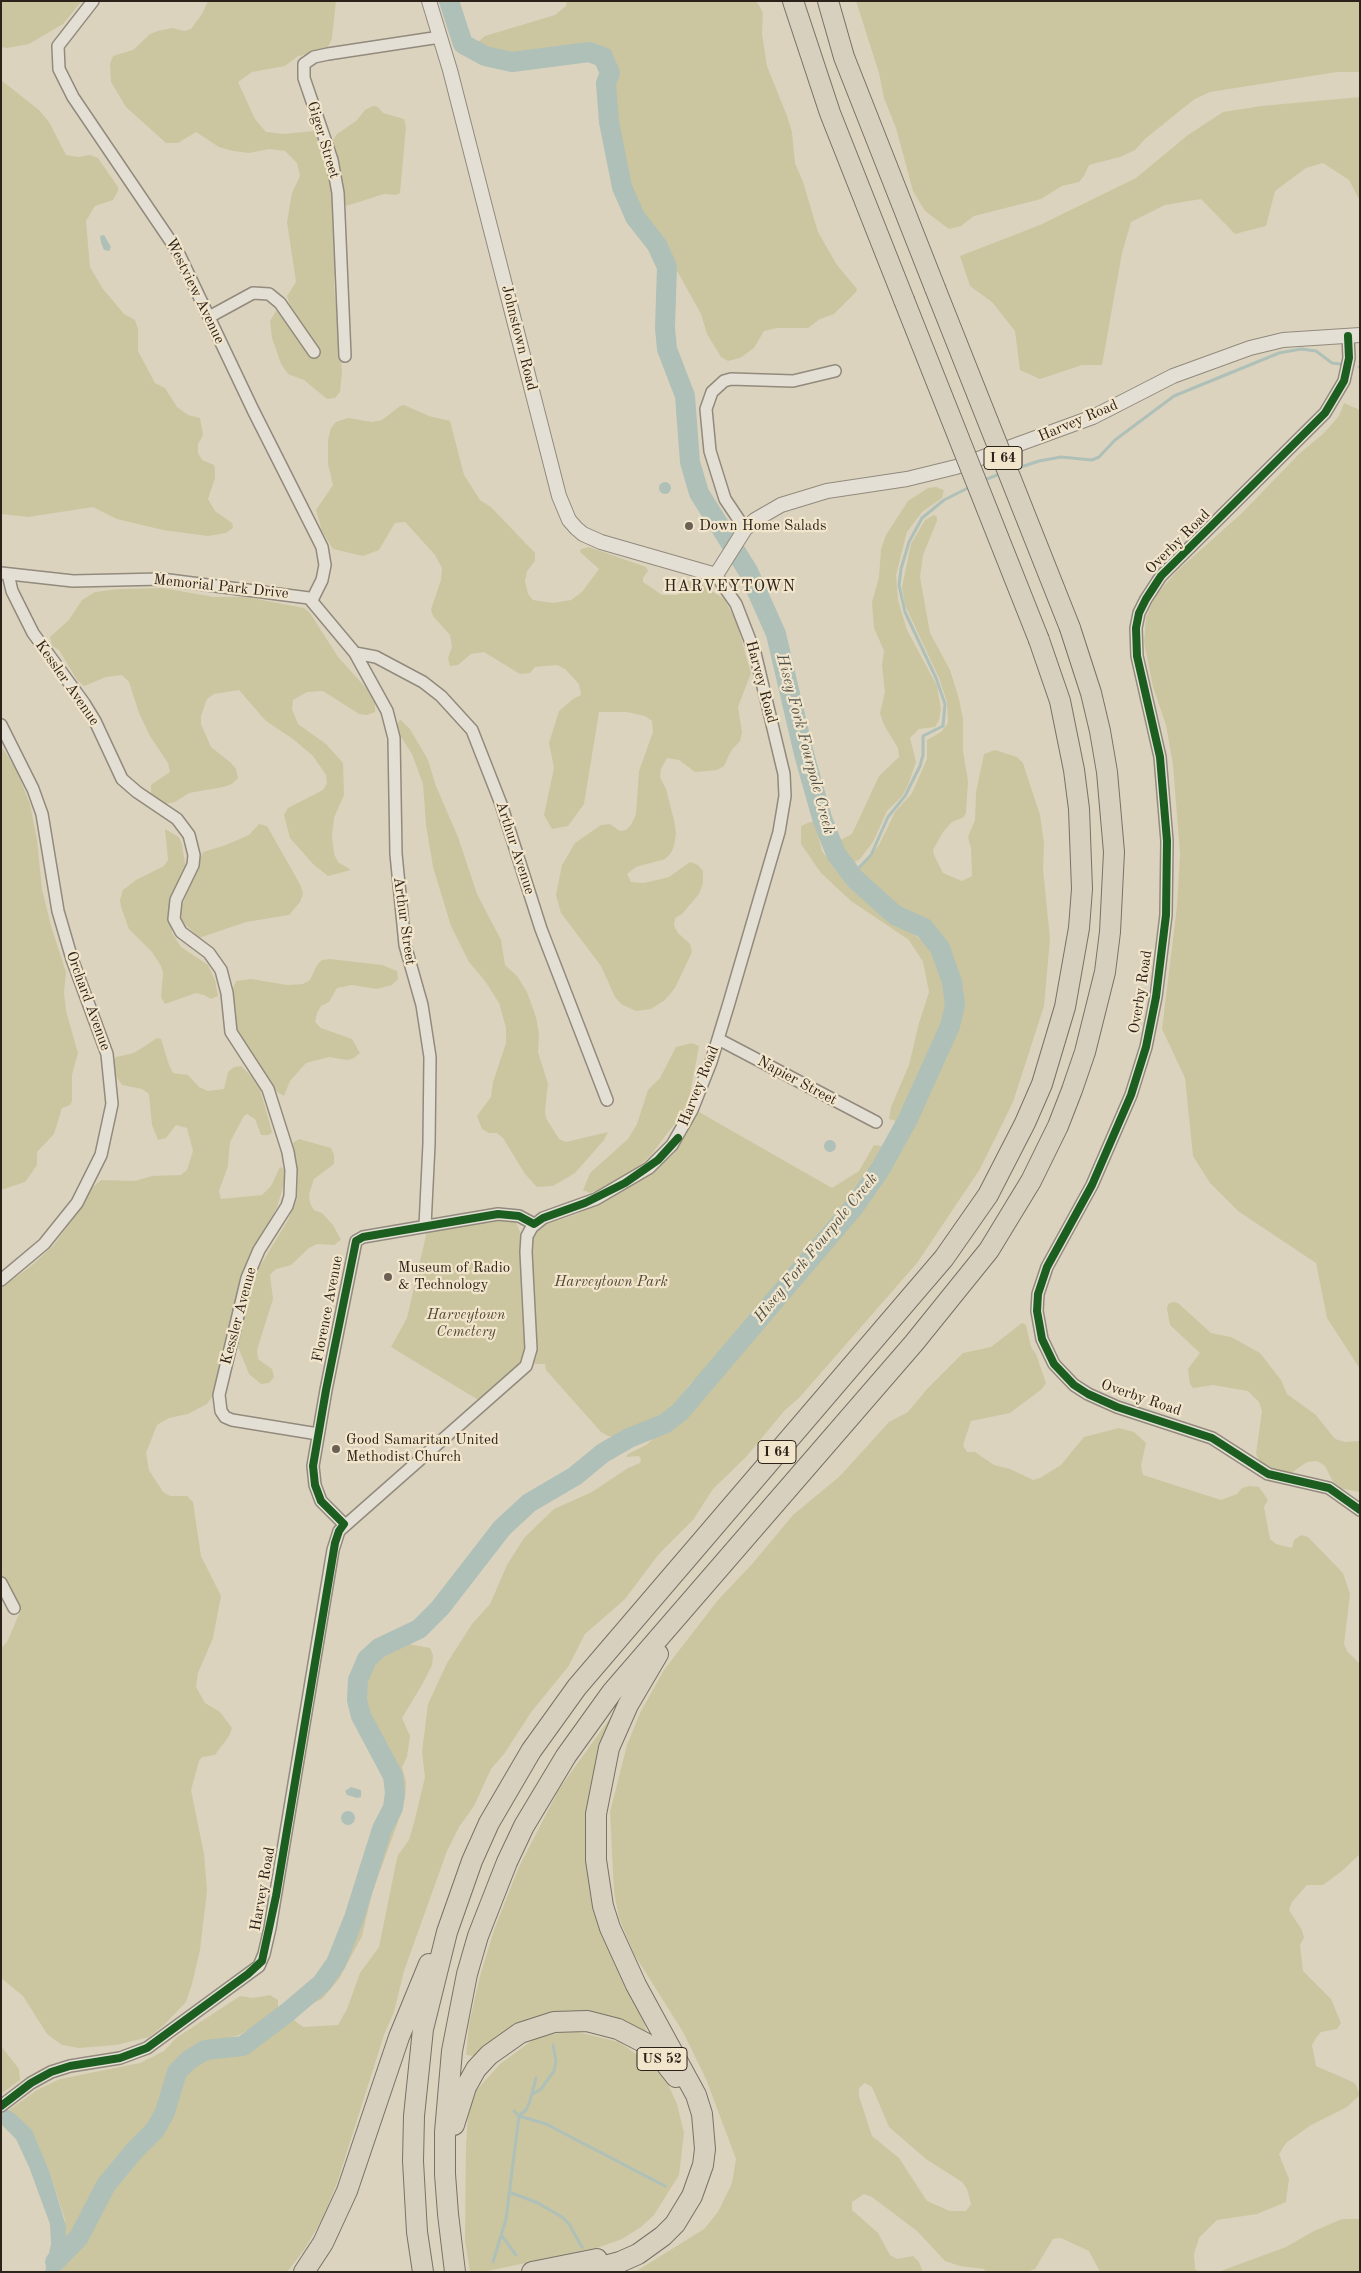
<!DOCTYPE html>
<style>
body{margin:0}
#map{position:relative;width:1361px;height:2273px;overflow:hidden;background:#dcd3be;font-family:"Old Standard TT",serif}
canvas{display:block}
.frame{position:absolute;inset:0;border:2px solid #2d2219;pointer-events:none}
</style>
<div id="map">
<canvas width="1361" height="2273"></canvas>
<div class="frame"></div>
</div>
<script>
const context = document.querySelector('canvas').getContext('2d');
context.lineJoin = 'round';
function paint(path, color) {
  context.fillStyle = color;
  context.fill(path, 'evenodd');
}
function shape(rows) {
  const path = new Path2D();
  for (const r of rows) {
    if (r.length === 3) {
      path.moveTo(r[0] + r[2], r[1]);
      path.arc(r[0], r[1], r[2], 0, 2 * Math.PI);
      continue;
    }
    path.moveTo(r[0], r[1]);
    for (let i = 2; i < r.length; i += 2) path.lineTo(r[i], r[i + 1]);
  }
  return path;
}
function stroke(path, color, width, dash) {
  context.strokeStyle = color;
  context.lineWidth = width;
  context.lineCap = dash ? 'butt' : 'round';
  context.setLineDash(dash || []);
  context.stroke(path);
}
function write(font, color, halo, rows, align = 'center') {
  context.font = font + ' "Old Standard TT",serif';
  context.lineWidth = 4.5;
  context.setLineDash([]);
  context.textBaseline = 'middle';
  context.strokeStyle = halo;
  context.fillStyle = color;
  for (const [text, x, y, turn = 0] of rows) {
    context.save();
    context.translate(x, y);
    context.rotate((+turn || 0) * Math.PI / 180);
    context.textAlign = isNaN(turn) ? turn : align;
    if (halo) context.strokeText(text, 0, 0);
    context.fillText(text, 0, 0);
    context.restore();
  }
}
const green = shape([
 [1,1,82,1,63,24,29,44,7,48,1,47],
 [208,1,336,1,332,38,329,45,323,51,298,56,285,66,252,72,238,82,255,119,266,132,283,134,314,131,317,133,327,157,334,204,336,258,334,284,342,372,340,392,335,398,327,399,304,380,288,374,281,364,272,338,270,321,276,311,291,309,287,296,296,282,287,222,292,193,300,176,297,163,285,151,269,149,249,153,233,151,219,147,196,132,178,143,166,143,126,107,111,82,110,64,113,56,133,50,150,34,158,31,172,28,184,31,191,29,202,14],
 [567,1,755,1,759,5,763,13,762,34,767,66,787,116,792,132,795,163,803,182,818,232,837,265,857,289,856,292,834,314,820,319,808,328,777,328,764,331,754,348,740,358,728,361,721,357,707,334,701,314,676,269,670,252,648,225,627,188,610,90,615,73,614,61,610,54,596,45,587,43,506,58,482,49,479,45,479,41,485,36,555,15,566,6],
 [856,1,1360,1,1360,72,1337,72,1210,92,1195,99,1182,109,1145,139,1135,150,1120,157,1089,165,1084,176,1079,182,1062,186,1041,199,974,216,961,226,949,229,925,211,913,191,896,128,884,98,879,73],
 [1,80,39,110,49,122,66,155,78,157,90,155,98,158,118,187,118,191,113,200,95,206,86,221,90,267,103,289,124,314,135,320,138,329,138,351,155,383,165,388,177,407,188,415,200,418,203,435,198,444,198,453,202,460,214,465,215,469,215,478,208,499,215,511,232,523,233,528,226,533,208,536,163,530,117,519,93,507,28,517,1,514],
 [1360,97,1360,201,1349,180,1323,163,1306,168,1275,191,1266,226,1235,234,1201,199,1165,205,1131,222,1122,253,1102,365,1082,365,1040,379,1020,370,1015,331,992,302,970,286,960,256,1040,225,1136,178,1188,135,1223,112,1261,106],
 [373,106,378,107,383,113,404,119,406,127,400,193,396,195,384,194,346,206,333,140,337,134,356,121,365,110],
 [1344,403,1360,410,1360,1369,1327,1318,1316,1263,1238,1211,1210,1183,1193,1156,1185,1078,1162,1029,1177,906,1180,854,1173,765,1166,725,1153,687,1144,642,1146,618,1155,596,1177,571,1242,513,1299,454,1324,433,1339,416],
 [404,405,429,416,450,421,464,475,473,489,480,500,491,507,535,553,535,561,527,571,525,581,528,594,533,600,553,603,571,600,582,592,599,569,580,552,581,549,589,547,646,567,648,571,643,578,643,582,662,595,678,595,687,581,695,580,724,599,736,621,751,673,738,707,742,732,740,741,731,751,724,766,717,770,695,772,679,760,667,758,661,769,660,777,666,789,674,820,676,833,674,846,671,853,665,859,636,867,627,874,631,882,644,883,669,877,690,862,698,865,703,871,703,883,699,894,682,914,675,918,674,926,678,933,690,944,692,952,675,988,665,1000,651,1009,636,1011,621,1004,615,997,601,966,561,913,556,895,562,865,575,843,601,825,610,824,620,831,626,830,631,825,636,814,639,771,653,732,652,721,645,716,627,712,599,712,584,804,568,826,552,829,544,815,554,768,549,743,559,711,573,699,581,695,579,684,565,669,557,665,535,667,530,673,520,674,484,652,471,654,458,665,450,666,448,658,452,647,450,635,433,616,431,609,441,580,442,568,435,555,417,535,405,522,395,523,379,550,363,556,333,549,322,531,316,510,333,485,328,464,328,440,331,428,336,422,348,418,372,422,382,420,400,406],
 [936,487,944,490,942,498,922,512,907,532,896,575,898,600,907,630,937,686,941,709,939,720,935,727,919,729,910,738,916,762,908,785,902,796,887,811,873,842,860,859,850,865,839,853,839,841,852,834,879,776,899,757,898,748,884,725,880,713,885,692,882,666,884,651,874,628,872,602,879,577,881,549,886,535,908,501,928,488],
 [934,515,937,517,937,521,923,555,920,577,930,633,950,670,959,699,963,719,963,751,968,781,966,813,964,817,952,822,943,832,933,850,934,855,943,873,962,881,972,876,971,848,968,837,975,820,976,792,984,754,995,750,1017,757,1023,763,1040,815,1044,843,1043,869,1050,939,1044,1006,1013,1102,980,1169,917,1263,799,1398,785,1410,746,1457,713,1489,693,1520,658,1555,625,1599,585,1634,568,1667,532,1711,504,1754,491,1769,474,1806,459,1827,447,1851,404,1971,394,2012,384,2035,337,2183,323,2218,304,2250,287,2272,60,2272,86,2234,106,2191,142,2147,157,2134,167,2117,172,2091,192,2061,206,2055,218,2055,253,2046,267,2034,282,2027,290,2017,303,2027,338,2025,347,2009,360,1973,379,1947,396,1863,398,1855,409,1840,414,1823,425,1777,422,1752,428,1704,447,1663,472,1624,490,1604,507,1565,524,1538,554,1509,592,1492,628,1468,640,1463,641,1459,639,1456,626,1457,628,1454,646,1445,670,1424,677,1421,716,1381,751,1334,863,1201,880,1178,904,1136,929,1076,954,1029,959,1001,957,980,937,936,912,916,874,897,862,881,858,870,879,845,895,812,912,793,927,759,927,740,941,732,948,723,947,702,939,678,905,605,902,587,911,544,925,520],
 [162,588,214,597,246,597,304,608,310,613,338,657,367,689,375,704,375,712,367,715,359,714,323,691,307,692,293,700,292,709,298,724,326,744,343,763,344,795,334,818,332,836,334,854,338,862,351,870,328,876,313,864,290,838,284,815,288,808,323,790,327,783,326,775,313,756,293,739,266,721,239,690,214,694,207,699,201,716,201,724,211,747,231,763,236,769,238,778,232,784,223,787,189,793,175,802,166,804,156,798,151,793,151,785,170,772,168,763,150,736,139,713,129,682,122,675,106,677,84,686,77,680,59,650,52,646,50,637,69,620,82,600,95,592,119,589],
 [400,719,410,729,428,760,436,786,458,837,477,894,501,940,505,965,517,976,527,992,536,1017,539,1034,538,1052,548,1084,545,1110,546,1118,559,1139,566,1142,608,1132,604,1140,575,1173,553,1186,537,1187,525,1174,503,1138,497,1133,489,1133,482,1129,477,1116,491,1097,493,1082,506,1043,506,1028,499,1003,485,981,469,962,451,926,433,867,426,825,423,784,412,754,399,734,397,726],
 [1,746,16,769,30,804,37,840,42,889,51,926,66,972,64,993,66,1011,78,1053,72,1075,72,1101,70,1105,62,1108,54,1134,37,1152,37,1165,25,1182,1,1190],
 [810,822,814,822,816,825,822,851,837,872,886,918,902,924,934,951,948,989,950,1010,947,1018,912,1095,896,1121,889,1119,891,1107,909,1065,919,1023,929,992,923,962,909,940,851,901,821,873,801,844,801,826],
 [259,824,267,826,301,886,303,894,300,902,289,915,246,922,199,938,182,921,180,911,203,852,226,845,249,835],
 [165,829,179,837,182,845,186,869,170,908,172,933,181,947,208,965,215,980,218,996,211,999,204,995,196,993,165,1004,161,997,163,973,161,966,152,952,129,929,121,907,120,900,123,890,136,880,164,866,168,860],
 [330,959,382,965,397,971,398,979,392,985,377,989,352,985,337,988,329,1002,321,1006,317,1013,315,1022,321,1028,352,1039,360,1053,354,1058,347,1060,329,1057,306,1063,290,1081,284,1096,277,1092,272,1086,237,1032,233,988,236,981,251,979,287,985,303,984,310,980,317,965,322,960],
 [157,1038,161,1039,169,1065,173,1073,188,1075,199,1087,208,1091,224,1089,228,1072,234,1067,241,1066,250,1075,260,1089,272,1132,269,1135,261,1135,255,1119,247,1114,244,1116,230,1142,228,1166,219,1191,221,1199,262,1195,271,1186,280,1167,284,1169,286,1178,277,1207,241,1276,212,1397,207,1404,188,1414,169,1418,157,1425,146,1453,149,1470,163,1492,170,1496,187,1496,193,1502,201,1556,221,1596,213,1638,198,1673,196,1687,205,1703,220,1712,232,1728,229,1736,215,1755,202,1757,199,1761,191,1790,204,1854,207,1891,200,1950,192,1984,186,2002,164,2025,149,2037,116,2045,79,2048,62,2045,47,2034,23,1996,1,1978,1,1648,7,1642,19,1614,16,1598,1,1573,1,1288,31,1266,53,1246,79,1211,92,1188,101,1180,135,1181,152,1176,181,1175,187,1170,193,1151,187,1128,176,1125,166,1138,158,1140,152,1125,149,1094,142,1089,122,1085,116,1076,114,1060,116,1057,134,1053],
 [692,1043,699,1046,690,1094,685,1110,651,1155,632,1172,598,1190,590,1193,583,1190,590,1173,628,1139,637,1124,648,1090,660,1078,676,1047],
 [699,1112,832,1188,859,1171,874,1145,881,1146,882,1150,858,1191,830,1221,710,1367,689,1385,677,1404,644,1425,616,1437,608,1436,601,1432,546,1370,545,1364,534,1364,537,1353,531,1247,533,1239,541,1226,577,1214,651,1174,674,1154],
 [299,1139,331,1148,334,1155,334,1164,314,1179,309,1194,310,1203,314,1210,322,1213,333,1225,341,1240,334,1245,317,1244,309,1248,291,1265,276,1269,270,1275,273,1299,257,1350,258,1359,272,1369,274,1377,269,1383,261,1384,249,1374,236,1342,251,1281,288,1220,297,1199,298,1173,293,1143],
 [496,1219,516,1222,521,1234,526,1338,525,1358,520,1366,480,1401,391,1347,407,1318,427,1231],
 [1173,1302,1178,1303,1211,1333,1231,1337,1260,1353,1281,1380,1287,1394,1316,1415,1335,1439,1345,1442,1360,1441,1360,1492,1339,1488,1332,1480,1325,1466,1317,1461,1307,1462,1291,1473,1281,1474,1263,1468,1256,1454,1262,1411,1259,1402,1248,1391,1213,1385,1193,1388,1190,1384,1188,1369,1200,1353,1170,1325,1167,1309,1168,1304],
 [1022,1323,1026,1325,1031,1347,1036,1354,1046,1383,1042,1389,1010,1413,971,1421,963,1445,967,1452,975,1452,994,1465,1010,1469,1033,1480,1040,1478,1061,1465,1084,1437,1119,1428,1134,1432,1146,1443,1141,1466,1143,1475,1221,1500,1237,1494,1242,1488,1249,1486,1259,1487,1268,1500,1264,1507,1270,1539,1276,1544,1292,1548,1294,1540,1301,1535,1308,1537,1343,1573,1350,1594,1344,1644,1347,1651,1360,1664,1360,1854,1342,1871,1323,1885,1307,1885,1292,1902,1289,1910,1302,1930,1304,1938,1300,1945,1303,1971,1331,1999,1341,2023,1337,2029,1321,2032,1316,2038,1312,2045,1316,2066,1355,2083,1360,2095,1347,2107,1311,2125,1286,2143,1279,2154,1289,2179,1286,2202,1257,2214,1217,2220,1199,2238,1194,2254,1195,2269,1199,2272,1100,2272,1089,2251,1061,2238,1053,2239,1035,2269,1027,2272,986,2272,984,2269,960,2266,945,2261,917,2231,872,2197,864,2194,852,2202,852,2210,878,2233,890,2255,897,2259,913,2256,919,2262,923,2272,635,2272,704,2229,718,2212,732,2183,736,2159,706,2079,683,2032,634,1954,619,1918,614,1892,610,1812,627,1745,640,1713,664,1670,718,1600,753,1563,793,1515,840,1476,889,1422,908,1412,927,1389,963,1353,991,1347],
 [865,2083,872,2087,889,2127,926,2159,962,2182,967,2189,971,2204,966,2211,950,2211,927,2201,899,2158,872,2136,859,2096,859,2088],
 [408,1644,430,1648,433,1655,432,1665,423,1683,402,1718,410,1736,407,1757,402,1767,406,1782,405,1798,398,1822,372,1893,362,1936,339,1979,322,1999,311,2004,309,2000,325,1986,343,1961,350,1944,374,1879,382,1843,401,1799,400,1786,392,1762,366,1715,361,1694,368,1670,378,1657,392,1646],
 [618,1707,588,1819,647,2033,612,2017,584,2012,510,2029,490,2042,474,2056,466,2055,469,2024,480,1976,494,1930,518,1869,559,1789],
 [270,1995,278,2000,278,2010,262,2022,239,2035,217,2041,199,2049,178,2062,167,2078,160,2094,158,2117,119,2155,106,2174,74,2229,65,2239,65,2220,50,2173,32,2131,9,2110,37,2090,60,2079,140,2063,164,2051,176,2038,240,1996,253,1998],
 [578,2032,619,2042,653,2066,666,2080,677,2104,684,2133,679,2175,654,2215,641,2227,622,2239,597,2248,483,2272,470,2272,465,2240,466,2144,468,2116,474,2093,500,2064,534,2039,559,2033],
 [1,2046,19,2069,20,2080,1,2094],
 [1342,2219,1360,2219,1360,2272,1218,2272,1286,2247,1314,2231]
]);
const water = shape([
 [104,235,111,247,109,251,104,250,101,243,100,236],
 [665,488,6],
 [830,1146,6],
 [351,1787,361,1790,361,1797,357,1798,347,1795,345,1791],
 [348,1818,7],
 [1,2105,15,2114,32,2130,50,2173,66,2226,65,2248,60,2272,45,2272,51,2244,50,2224,29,2167,16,2139,1,2124]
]);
const stream = shape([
 [1359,367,1360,367],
 [1015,469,1039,461,1061,457,1092,460,1099,457,1115,440,1174,396,1279,353,1301,349,1316,351,1332,363,1340,364],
 [982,481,1002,473],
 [852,875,871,855,888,817,905,796,920,766,923,755,923,736,943,726,945,704,936,678,905,612,899,585,901,569,909,542,922,518,944,500,970,487],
 [533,2094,541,2089,554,2071,556,2061,553,2045],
 [520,2115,526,2110,530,2101,536,2078],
 [519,2116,546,2124,665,2186],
 [509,2192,538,2203,562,2217,569,2224,582,2247],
 [502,2236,516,2255],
 [493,2262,506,2219,519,2116,514,2111]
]);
const river = shape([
 [55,2262,79,2237,106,2185,134,2151,155,2130,165,2112,177,2072,189,2060,205,2050,243,2046,288,2012,322,1983,336,1963,354,1918,382,1829,393,1808,395,1793,393,1776,361,1716,357,1700,358,1680,367,1659,379,1648,419,1629,440,1608,502,1528,529,1503,575,1476,603,1453,629,1438,664,1424,680,1412,854,1207,881,1168,908,1119,950,1026,955,1005,952,982,940,948,924,928,895,915,855,879,836,854,822,818,804,754,776,634,748,571,699,493,690,462,685,396,667,349,665,328,667,267,657,245,635,217,622,187,609,122,606,83,610,73,603,57,589,52,512,62,485,56,463,44,449,1]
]);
const minor = shape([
 [93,1,58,46,59,69,73,97,178,252,253,410,316,535,322,547,325,565,322,580,312,600],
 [209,317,253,293,269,294,280,303,314,352],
 [1348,336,1349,358,1344,381,1325,413,1161,576,1146,599,1139,613,1136,628,1137,656,1160,757,1167,841,1166,915,1156,997,1146,1047,1131,1095,1092,1185,1047,1267,1038,1294,1037,1311,1042,1339,1054,1364,1074,1385,1088,1394,1117,1407,1212,1438,1268,1474,1329,1488,1360,1510],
 [345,356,338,193,332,160,304,78,304,64,314,57,328,54,440,37],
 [745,529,725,499,710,451,706,409,712,392,724,381,731,379,793,381,835,371],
 [1,573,73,581,161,579,309,598,355,653,387,711,394,738,396,854,405,945,422,1005,430,1057,429,1144,425,1226],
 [8,574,12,591,33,633,84,703,95,721,122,779,137,792,177,819,189,835,194,855,193,865,176,900,174,919,181,932,209,953,221,970,227,993,231,1032,268,1089,288,1152,291,1170,290,1196,287,1206,259,1250,247,1278,219,1395,221,1411,225,1417,232,1420,318,1434],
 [355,653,376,657,423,682,441,696,472,730,501,804,541,929,607,1100],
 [1,725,33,789,42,814,58,911,72,959,107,1054,112,1104,101,1155,77,1203,44,1244,1,1280],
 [718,1039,876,1122],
 [344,1524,321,1501,315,1485,313,1466,326,1390,356,1241,363,1237,498,1214,519,1216,534,1224],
 [1,1583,14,1608],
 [1,2106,31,2083,51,2072,70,2066,120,2058,147,2048,259,1966,264,1954,270,1928,333,1550,339,1531,526,1366,531,1349,526,1252,527,1236,532,1227,543,1218,596,1199,649,1168,672,1145,692,1110,711,1062,729,1003,779,832,785,796,784,774,755,653,736,604,716,575]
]);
const tertiary = shape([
 [429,1,450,70,559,496,569,520,576,528,583,534,601,542,716,575,745,529,755,520,781,505,827,491,907,479,956,467,1093,417,1173,376,1250,348,1283,340,1360,335]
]);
const motorway = shape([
 [793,1,830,113,904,300],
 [828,1,844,57,935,288],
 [454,2125,466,2087,476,2069,489,2055,520,2033,554,2022,587,2021,618,2029,645,2043,658,2054,676,2077],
 [304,2272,323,2243,347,2191,399,2037,429,1964],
 [423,2272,417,2232,413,2161,414,2116,423,2029,447,1932,472,1861,489,1823,531,1751,577,1687,944,1258,988,1195,1025,1123,1042,1084,1065,1007,1079,928,1082,889,1079,809,1074,770,1060,701,1039,640],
 [455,2272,448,2214,445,2174,445,2132,452,2051,467,1974,478,1936,507,1862,524,1826,566,1756,612,1692,914,1343,989,1250,1031,1181,1058,1126,1072,1090,1085,1052,1105,972,1110,932,1114,852,1107,772,1100,731,1091,693,1070,628],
 [532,2272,597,2259],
 [582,2272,620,2262,638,2254,663,2236,675,2224,692,2196,703,2165,705,2149,702,2114,696,2095,636,1985,610,1928,603,1906,596,1860,596,1814,609,1748,628,1705,658,1654]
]);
const motorwayBridge = shape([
 [935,288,1070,628],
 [904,300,1039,640]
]);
const cycleway = shape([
 [1348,336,1349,358,1344,381,1325,413,1161,576,1146,599,1139,613,1136,628,1137,656,1160,757,1167,841,1166,915,1156,997,1146,1047,1131,1095,1092,1185,1047,1267,1038,1294,1037,1311,1042,1339,1054,1364,1074,1385,1088,1394,1117,1407,1212,1438,1268,1474,1329,1488,1360,1510],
 [1,2106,31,2083,51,2072,70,2066,120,2058,147,2048,248,1974,262,1961,276,1896,335,1543,339,1531,344,1524,321,1501,315,1485,313,1466,326,1390,356,1241,363,1237,498,1214,519,1216,534,1224,543,1218,585,1203,625,1183,658,1160,678,1138]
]);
const markers = [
 [689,526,5,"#6a6053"],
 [388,1277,5,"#6a6053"],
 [336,1449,5,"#6a6053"]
];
const shields = [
 [1003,458,38],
 [777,1452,38],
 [662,2059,50]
];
const shieldNames = [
 ["I 64",1003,458],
 ["I 64",777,1452],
 ["US 52",662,2059]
];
const streetNames = [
 ["Giger Street",323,140,73],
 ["Westview Avenue",195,291,64],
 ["Johnstown Road",519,338,76],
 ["Harvey Road",1078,421,-23],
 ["Overby Road",1178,542,-45],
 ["Memorial Park Drive",221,587,6],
 ["Harvey Road",761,682,75],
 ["Kessler Avenue",67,683,55],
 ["Arthur Avenue",515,848,72],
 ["Arthur Street",404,921,82],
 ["Overby Road",1141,992,-81],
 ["Orchard Avenue",88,1001,70],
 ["Napier Street",797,1081,28],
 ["Harvey Road",699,1086,-68],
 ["Florence Avenue",328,1309,-79],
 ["Kessler Avenue",239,1316,-75],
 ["Overby Road",1141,1398,19],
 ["Harvey Road",263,1889,-80]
];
const poiNames = [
 ["Down Home Salads",699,526],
 ["Museum of Radio",398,1268],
 ["& Technology",398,1285],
 ["Good Samaritan United",346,1440],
 ["Methodist Church",346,1457]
];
const parkNames = [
 ["Harveytown Park",611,1282],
 ["Harveytown",466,1315],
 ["Cemetery",466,1332]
];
const neighbourhoodNames = [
 ["HARVEYTOWN",730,587]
];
const waterNames = [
 ["Hisey Fork Fourpole Creek",805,744,75],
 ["Hisey Fork Fourpole Creek",816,1248,-51]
];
paint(green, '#cbc6a0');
paint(water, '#aec0b8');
stroke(stream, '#aec0b8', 3);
stroke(river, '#aec0b8', 20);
stroke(minor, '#918a7d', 14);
stroke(tertiary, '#918a7d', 16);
stroke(motorway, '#787267', 22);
stroke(minor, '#e4dfd4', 11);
stroke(tertiary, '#e4dfd4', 14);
stroke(motorway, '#d8d0bf', 20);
stroke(motorwayBridge, '#787267', 22, []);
stroke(motorwayBridge, '#d8d0bf', 20);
stroke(cycleway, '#1b5e20', 8);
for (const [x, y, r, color] of markers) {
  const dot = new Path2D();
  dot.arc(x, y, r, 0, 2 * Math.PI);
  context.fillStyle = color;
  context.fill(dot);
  stroke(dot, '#f1e5cc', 2);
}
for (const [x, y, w] of shields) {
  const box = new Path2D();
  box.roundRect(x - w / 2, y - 11.5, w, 23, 4);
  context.fillStyle = '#f1e5cc';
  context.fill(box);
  stroke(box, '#2d2219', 1);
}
write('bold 14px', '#2d2219', null, shieldNames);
write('15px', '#2d2219', '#f1e5cc', streetNames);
write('15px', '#2d2219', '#f1e5cc', poiNames, 'left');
write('italic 15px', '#514834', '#f1e5cc', parkNames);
context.letterSpacing = '1px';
write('16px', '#2d2219', '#f1e5cc', neighbourhoodNames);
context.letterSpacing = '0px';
write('italic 16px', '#4e4f48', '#f1e5cc', waterNames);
</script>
